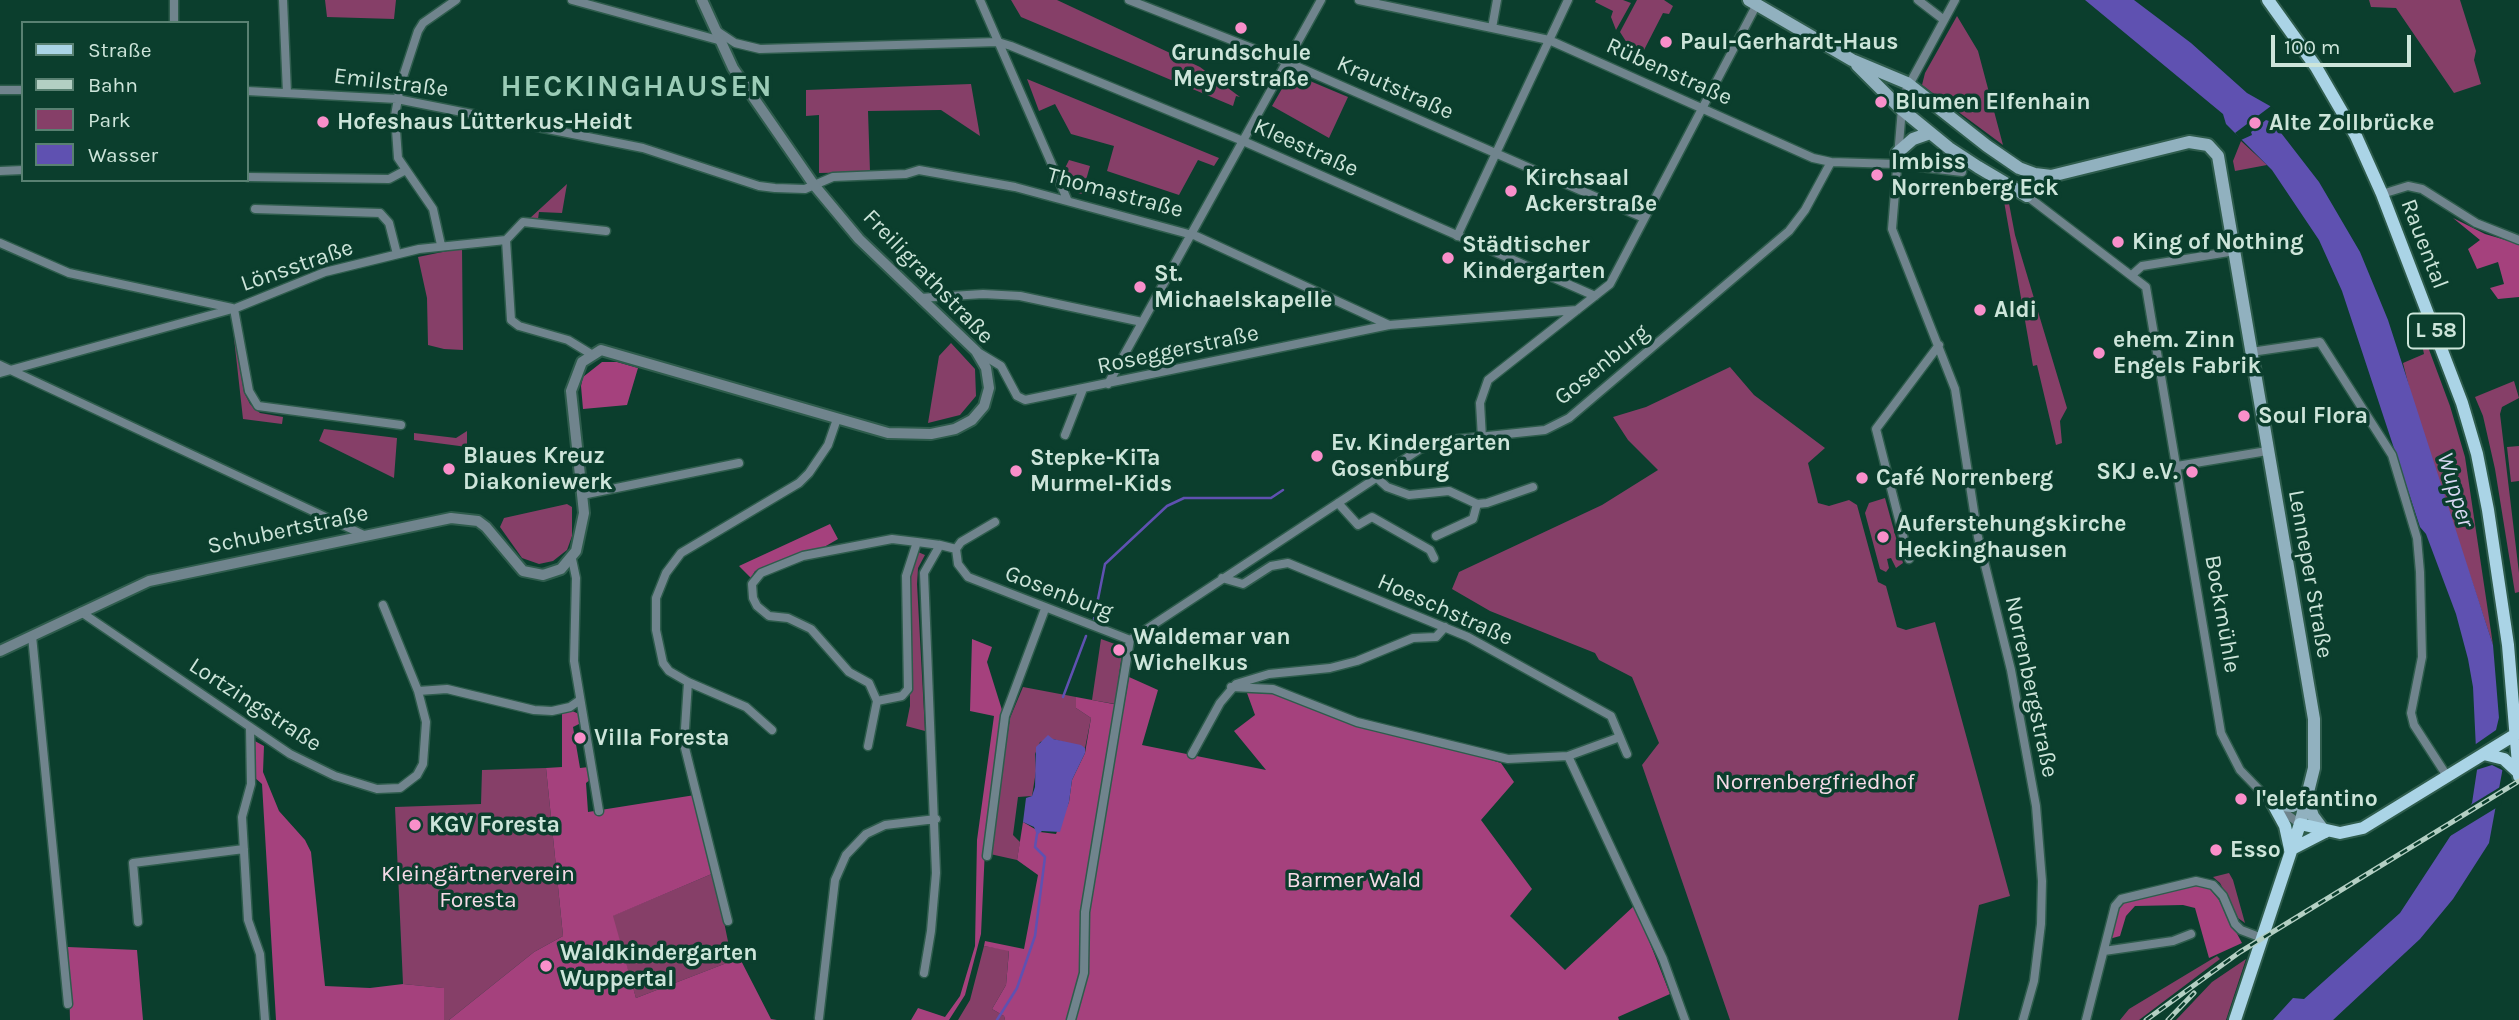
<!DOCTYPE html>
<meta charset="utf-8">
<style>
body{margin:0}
#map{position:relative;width:2519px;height:1020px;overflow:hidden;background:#0b3e2d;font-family:Karla,sans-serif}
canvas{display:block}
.legend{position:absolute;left:21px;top:21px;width:228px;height:161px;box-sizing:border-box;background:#0b3e2d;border:2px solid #598172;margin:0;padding:9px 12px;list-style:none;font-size:21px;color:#cde5da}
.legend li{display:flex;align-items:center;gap:14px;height:35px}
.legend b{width:35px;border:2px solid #598172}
.scale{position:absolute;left:2271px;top:35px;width:140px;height:32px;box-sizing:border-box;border:4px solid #cde5da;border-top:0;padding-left:9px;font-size:21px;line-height:24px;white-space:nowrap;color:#cde5da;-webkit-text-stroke:5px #0b3e2d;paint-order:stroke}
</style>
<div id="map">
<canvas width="2519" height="1020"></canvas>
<ul class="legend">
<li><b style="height:9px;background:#aad4e6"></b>Straße</li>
<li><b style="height:9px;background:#b3cfc3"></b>Bahn</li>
<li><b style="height:19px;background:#863f68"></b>Park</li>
<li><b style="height:19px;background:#5f51b1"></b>Wasser</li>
</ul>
<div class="scale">100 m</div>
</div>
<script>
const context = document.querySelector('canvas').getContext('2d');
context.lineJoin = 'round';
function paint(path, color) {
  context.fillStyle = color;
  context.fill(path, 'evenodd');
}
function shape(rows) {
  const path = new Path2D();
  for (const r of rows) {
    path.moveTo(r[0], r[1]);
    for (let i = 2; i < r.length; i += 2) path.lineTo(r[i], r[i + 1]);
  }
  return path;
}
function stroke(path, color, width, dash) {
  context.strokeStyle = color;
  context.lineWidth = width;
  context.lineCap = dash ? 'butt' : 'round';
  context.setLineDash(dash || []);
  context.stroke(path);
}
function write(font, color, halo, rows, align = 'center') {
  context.font = font + ' Karla,sans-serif';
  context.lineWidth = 7;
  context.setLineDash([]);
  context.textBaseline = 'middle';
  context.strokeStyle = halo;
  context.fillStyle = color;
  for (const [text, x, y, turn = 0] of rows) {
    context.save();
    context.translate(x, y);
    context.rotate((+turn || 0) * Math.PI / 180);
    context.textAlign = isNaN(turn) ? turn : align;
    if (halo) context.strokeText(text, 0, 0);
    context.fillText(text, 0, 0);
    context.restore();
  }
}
const green = shape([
 [325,0,396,0,394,19,327,17],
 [1011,0,1057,0,1200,67,1240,97,1236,96,1233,106,1021,17],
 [1596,0,1623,0,1631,3,1616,30,1611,17,1613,11,1595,2],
 [1637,0,1664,0,1673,6,1669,14,1663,13,1644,50,1627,43,1620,32],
 [2369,0,2460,0,2476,51,2474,60,2481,84,2454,93,2396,8,2371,7],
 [1957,16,1978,51,2003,145,1922,85,1925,73],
 [1291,73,1348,97,1329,138,1272,106],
 [1027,79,1219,158,1214,166,1198,160,1179,195,1107,171,1114,146,1071,134,1055,104,1039,111],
 [971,84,980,136,941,110,868,111,870,172,819,173,819,115,806,116,806,90],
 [2241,141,2267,165,2235,171,2233,161],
 [1069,160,1090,166,1082,194,1074,192,1064,170],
 [567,184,562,213,539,212,538,219,529,219],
 [2002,190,2007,193,2015,235,2067,408,2060,421,2062,443,2056,445,2037,365,2033,366],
 [462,248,463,350,444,349,428,345,427,298,418,257],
 [2415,312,2450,406,2465,457,2493,645,2414,407,2403,363,2424,354],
 [233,329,244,392,250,404,260,413,283,417,282,424,243,419],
 [951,343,975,369,976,396,960,415,928,423,939,356],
 [1730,367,1754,395,1825,448,1808,463,1818,503,1829,506,1849,500,1857,505,1878,582,1886,586,1897,627,1906,630,1935,622,2010,896,1979,905,1958,1020,1730,1020,1642,765,1659,743,1632,677,1599,660,1595,653,1490,611,1452,589,1459,572,1602,505,1658,470,1628,440,1613,417,1646,407],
 [2514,381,2519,398,2502,407,2500,414,2519,573,2519,592,2515,593,2495,469,2483,416,2475,397],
 [324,429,397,438,394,478,319,441],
 [467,431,467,447,414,440,414,433,456,438],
 [2519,446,2519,481,2511,482,2507,447],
 [1885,498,1903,563,1896,568,1891,558,1887,559,1889,568,1886,572,1880,569,1865,513,1869,503],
 [567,504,572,507,572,536,567,550,553,561,539,564,522,558,500,527,504,518],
 [918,552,925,555,918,568,917,584,925,731,906,726,910,706,909,581],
 [1101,639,1123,647,1115,704,1092,700],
 [1023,687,1076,697,1076,708,1091,718,1085,748,1053,739,1040,742,1035,754,1036,771,1032,796,1018,797,1013,835,1020,842,1017,860,990,854,1010,718],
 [546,768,563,936,534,952,449,1020,444,1020,443,988,403,984,395,807,481,804,482,770],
 [714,873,732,961,636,998,612,916],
 [2229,873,2233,880,2245,923,2238,918,2220,883,2213,877],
 [984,946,1009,950,1006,985,992,1009,1004,1016,1005,1020,958,1020,970,1000],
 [2217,956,2220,959,2139,1020,2120,1020,2129,1009],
 [2246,959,2226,1020,2176,1020,2212,982]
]);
const forest = shape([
 [2453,218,2485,234,2519,244,2519,297,2498,299,2490,288,2504,284,2498,262,2477,269,2468,249,2480,240],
 [602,362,617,362,638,368,627,405,583,409,581,386,583,377],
 [830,524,838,539,819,550,755,571,751,578,739,566],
 [972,639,992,647,987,662,1002,710,985,849,981,934,965,995,949,1020,911,1020,918,1008,945,1017,960,996,975,946,977,840,994,716,970,711],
 [1129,677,1158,690,1142,745,1266,770,1234,731,1255,715,1247,693,1257,693,1276,694,1501,763,1514,782,1481,820,1532,889,1510,916,1565,970,1635,905,1670,994,1618,1017,1619,1020,1005,1020,1004,1016,992,1009,1006,985,1009,951,984,946,985,941,1024,949,1038,875,1017,860,1023,822,1040,832,1056,834,1069,802,1072,780,1085,753,1091,718,1076,708,1076,697,1124,706],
 [570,710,579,714,581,723,573,727,580,768,589,767,591,779,586,783,588,812,695,795,714,873,613,916,636,998,737,959,733,945,771,1019,777,1020,449,1020,534,952,563,936,546,768,562,767,562,712],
 [253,740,264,746,263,772,279,811,305,840,311,852,325,986,370,988,403,984,444,988,444,1020,276,1020,262,784,254,777],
 [2195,884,2210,889,2219,900,2242,943,2209,958,2195,908,2183,905,2135,906,2126,916,2120,936,2109,939,2120,906,2132,898],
 [68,947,137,950,143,1020,70,1020]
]);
const water = shape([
 [2085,0,2134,0,2191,43,2247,93,2270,106,2276,113,2278,129,2319,182,2360,252,2388,320,2493,645,2503,767,2489,843,2453,899,2420,939,2333,1020,2273,1020,2293,998,2304,999,2400,913,2472,803,2477,770,2473,687,2468,659,2456,614,2426,534,2420,527,2342,291,2319,240,2272,170,2226,124,2223,114],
 [1048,735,1053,739,1081,745,1085,748,1085,753,1072,780,1069,802,1060,832,1042,831,1037,835,1034,827,1023,822,1026,798,1032,796,1035,787,1036,747]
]);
const pier = shape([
 [2271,106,2276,112,2269,121,2266,120,2251,132,2252,135,2241,140,2235,133],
 [2501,709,2504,709,2506,772,2492,765,2473,771,2473,746,2496,730],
 [2505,784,2501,805,2447,838,2464,809]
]);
const stream = shape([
 [1094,619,1105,564,1167,506,1184,498,1271,498,1283,490],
 [1063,697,1086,636],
 [997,1020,1017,988,1035,936,1045,857,1035,847,1037,834]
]);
const minor = shape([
 [283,0,287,93],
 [572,0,718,40],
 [980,0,1067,199],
 [1129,0,1280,59,1644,218],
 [1359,0,1549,40,1813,158,1831,162,1896,164,1962,172],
 [1918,0,1944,20],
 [1955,0,1903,96,1892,229,1955,389,1978,537,2011,670,2036,806,2042,881,2041,924,2034,981,2023,1020],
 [174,23,174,0],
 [1492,28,1497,0],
 [717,31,735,43,760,49,998,42,1011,46,1243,141,1595,296],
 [0,90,23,90],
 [247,91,397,99,643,148,759,186,775,188,805,189,833,177,906,174,919,170,1015,187,1196,236,1389,325],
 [0,171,23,170],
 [247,177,389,179,406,170],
 [2382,194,2408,186,2422,189,2476,223,2519,240],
 [2027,196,2146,287,2221,733,2240,770,2273,804,2300,824],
 [255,209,380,213,389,223,397,254],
 [1457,236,1568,0],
 [506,240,511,320,519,326,568,340,591,354],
 [0,243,69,273,232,308],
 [441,245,433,209,398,158,395,116,400,86,418,31,423,23,456,0],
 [2133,274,2142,266,2235,251],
 [920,298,983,294,1020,296,1142,322],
 [234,309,249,391,258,406,401,425],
 [976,351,1001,366,1017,396,1025,400,1389,325,1577,310],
 [2251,352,2320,342,2392,455,2417,538,2420,572,2422,657,2411,713,2414,725,2447,776],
 [0,365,364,535],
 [0,373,236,308,325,272,419,249,506,240,523,222,606,231],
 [1108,384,1321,0],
 [1065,435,1083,389],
 [1482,438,1480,403,1488,380,1610,284,1757,4],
 [2177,466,2267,451],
 [1376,477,1387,487,1409,495,1449,491,1477,504,1487,503,1533,487],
 [582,495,739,463],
 [1338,503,1358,525,1372,517,1430,550,1434,558],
 [1436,536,1473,519,1477,504],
 [917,542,906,576,908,689,902,696,877,701,869,683,849,672,811,629,788,618,769,616,757,606,753,598,752,584,761,573,803,556,892,539,917,542,940,545,956,549,961,542,995,522],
 [956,549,958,564,968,577,1130,640],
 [572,559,576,578,574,661,599,811],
 [1909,559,1876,429,1939,345],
 [1222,578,1243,584,1271,566,1288,563,1468,637,1611,716,1627,754],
 [383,605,418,691],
 [81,612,290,754,335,776,377,789,400,788,417,775,423,764,426,722,418,691,447,689,534,710,552,711,570,707,580,700],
 [32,636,68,1004],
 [1130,640,1420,449,1450,440,1545,430,1569,418,1789,231,1805,210,1831,162],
 [688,682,684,744,728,921],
 [1231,687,1273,689,1357,722,1508,759,1568,756,1620,737],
 [250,729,251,784,242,817,248,920,260,954,265,1020],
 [772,730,746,707,688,682,669,671,663,663,656,630,656,598,666,573,681,553,799,483,809,473,828,445,837,419],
 [868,746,877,701],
 [1192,754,1220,703,1236,684,1269,674,1330,668,1357,661,1413,638,1436,637,1445,627],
 [1568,756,1663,959,1685,1020],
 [987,856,1005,716,1045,609],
 [138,922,133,863,244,849],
 [2104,951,2173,941,2191,934],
 [924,973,931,931,936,873,924,573,940,545],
 [819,1018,835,880,846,855,866,834,885,825,936,819],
 [1071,1020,1084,973,1085,912,1130,640],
 [2086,1020,2115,906,2121,899,2196,881,2213,885,2223,896,2235,924,2241,930,2262,938]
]);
const tertiary = shape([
 [0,651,149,581,451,518,478,521,486,527,523,571,543,575,561,569,576,551,584,513,571,391,582,362,601,350,888,433,931,434,955,429,972,420,984,406,989,388,986,368,976,351,859,239,814,185,733,68,702,0]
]);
const secondary = shape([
 [1749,0,1852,60,1907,83,1987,146,2019,168,2035,174,2051,176,2189,142,2208,145,2218,156,2314,719,2314,768,2300,824],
 [1857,65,1900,108,1949,148,1978,167,2027,196,2035,174],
 [1897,153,1913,139,1930,133],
 [2307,799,2313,816,2325,832],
 [2273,804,2292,806,2307,799]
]);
const primary = shape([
 [2268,0,2316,67,2356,136,2382,194,2462,403,2477,454,2488,510,2508,645,2519,776],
 [2484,754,2504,759,2518,772],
 [2273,804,2285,826,2290,849],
 [2290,850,2325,832],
 [2235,1020,2300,824,2340,833,2363,828,2516,734]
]);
const rail = shape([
 [2146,1020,2240,952,2519,781],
 [2168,1020,2194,993]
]);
const markers = [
 [1241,28,7,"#f98fca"],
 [1666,42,7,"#f98fca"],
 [1881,102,7,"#f98fca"],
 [323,122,7,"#f98fca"],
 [2255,123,7,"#f98fca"],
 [1877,175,7,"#f98fca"],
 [1511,191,7,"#f98fca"],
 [2118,242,7,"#f98fca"],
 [1448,258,7,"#f98fca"],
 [1140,287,7,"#f98fca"],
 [1980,310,7,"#f98fca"],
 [2099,353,7,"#f98fca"],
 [2244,416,7,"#f98fca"],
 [1317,456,7,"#f98fca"],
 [449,469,7,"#f98fca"],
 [1016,471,7,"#f98fca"],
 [2192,472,7,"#f98fca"],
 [1862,478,7,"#f98fca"],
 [1883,537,7,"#f98fca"],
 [1119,650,7,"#f98fca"],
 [580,738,7,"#f98fca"],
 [2241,799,7,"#f98fca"],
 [415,825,7,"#f98fca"],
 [2216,850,7,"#f98fca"],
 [546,966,7,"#f98fca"]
];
const shields = [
 [2436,331,56]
];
const shieldNames = [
 ["L 58",2436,331]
];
const poiNames = [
 ["Paul-Gerhardt-Haus",1680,42],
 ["Grundschule",1241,53,"center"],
 ["Meyerstraße",1241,79,"center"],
 ["Blumen Elfenhain",1895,102],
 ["Hofeshaus Lütterkus-Heidt",337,122],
 ["Alte Zollbrücke",2269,123],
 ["Imbiss",1891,162],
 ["Norrenberg Eck",1891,188],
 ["Kirchsaal",1525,178],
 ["Ackerstraße",1525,204],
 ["King of Nothing",2132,242],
 ["Städtischer",1462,245],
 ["Kindergarten",1462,271],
 ["St.",1154,274],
 ["Michaelskapelle",1154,300],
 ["Aldi",1994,310],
 ["ehem. Zinn",2113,340],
 ["Engels Fabrik",2113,366],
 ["Soul Flora",2258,416],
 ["Ev. Kindergarten",1331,443],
 ["Gosenburg",1331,469],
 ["Blaues Kreuz",463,456],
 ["Diakoniewerk",463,482],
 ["Stepke-KiTa",1030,458],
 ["Murmel-Kids",1030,484],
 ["SKJ e.V.",2178,472,"right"],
 ["Café Norrenberg",1876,478],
 ["Auferstehungskirche",1897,524],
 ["Heckinghausen",1897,550],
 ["Waldemar van",1133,637],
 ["Wichelkus",1133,663],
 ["Villa Foresta",594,738],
 ["l'elefantino",2255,799],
 ["KGV Foresta",429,825],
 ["Esso",2230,850],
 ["Waldkindergarten",560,953],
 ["Wuppertal",560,979]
];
const streetNames = [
 ["Rübenstraße",1669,72,24],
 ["Emilstraße",391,83,7],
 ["Krautstraße",1395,88,24],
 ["Kleestraße",1306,148,24],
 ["Thomastraße",1115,193,15],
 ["Rauental",2424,244,69],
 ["Lönsstraße",297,266,-19],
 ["Freiligrathstraße",928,277,46],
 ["Roseggerstraße",1178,350,-12],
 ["Gosenburg",1602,365,-39],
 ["Schubertstraße",288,530,-12],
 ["Lenneper Straße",2310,574,80],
 ["Gosenburg",1059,593,21],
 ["Hoeschstraße",1445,610,24],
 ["Bockmühle",2222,614,80],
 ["Norrenbergstraße",2031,687,78],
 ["Lortzingstraße",255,705,33]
];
const parkNames = [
 ["Norrenbergfriedhof",1815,782],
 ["Kleingärtnerverein",478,874],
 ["Foresta",478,900],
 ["Barmer Wald",1354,880]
];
const waterNames = [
 ["Wupper",2455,490,73]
];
const districtNames = [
 ["HECKINGHAUSEN",637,87]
];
paint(green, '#863f68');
paint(forest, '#a5417d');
paint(water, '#5f51b1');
paint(pier, '#0b3e2d');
stroke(stream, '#5f51b1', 2.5);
stroke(minor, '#2e5c4c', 11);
stroke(tertiary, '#2e5c4c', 14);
stroke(secondary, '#2e5c4c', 16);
stroke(primary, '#2e5c4c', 16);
stroke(minor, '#70848d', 8);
stroke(tertiary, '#70848d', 10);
stroke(secondary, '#91b1bf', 12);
stroke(primary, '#aad4e6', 12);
stroke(rail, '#b3cfc3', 5);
stroke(rail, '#0b3e2d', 2.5, [8]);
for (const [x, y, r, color] of markers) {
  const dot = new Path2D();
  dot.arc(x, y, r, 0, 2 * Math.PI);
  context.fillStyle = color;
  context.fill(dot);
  stroke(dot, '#0b3e2d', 2.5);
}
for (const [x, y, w] of shields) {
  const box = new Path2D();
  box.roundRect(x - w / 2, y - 17.5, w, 35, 5);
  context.fillStyle = '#0b3e2d';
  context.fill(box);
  stroke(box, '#cde5da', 2);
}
write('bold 21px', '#cde5da', null, shieldNames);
write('bold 23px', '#cde5da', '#0b3e2d', poiNames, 'left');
write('23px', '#cde5da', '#0b3e2d', streetNames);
write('23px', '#f7dbe8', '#0b3e2d', parkNames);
write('italic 24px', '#d7d7f1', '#0b3e2d', waterNames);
context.letterSpacing = '2px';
write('bold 30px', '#9bccb7', '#0b3e2d', districtNames);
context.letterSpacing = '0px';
</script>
